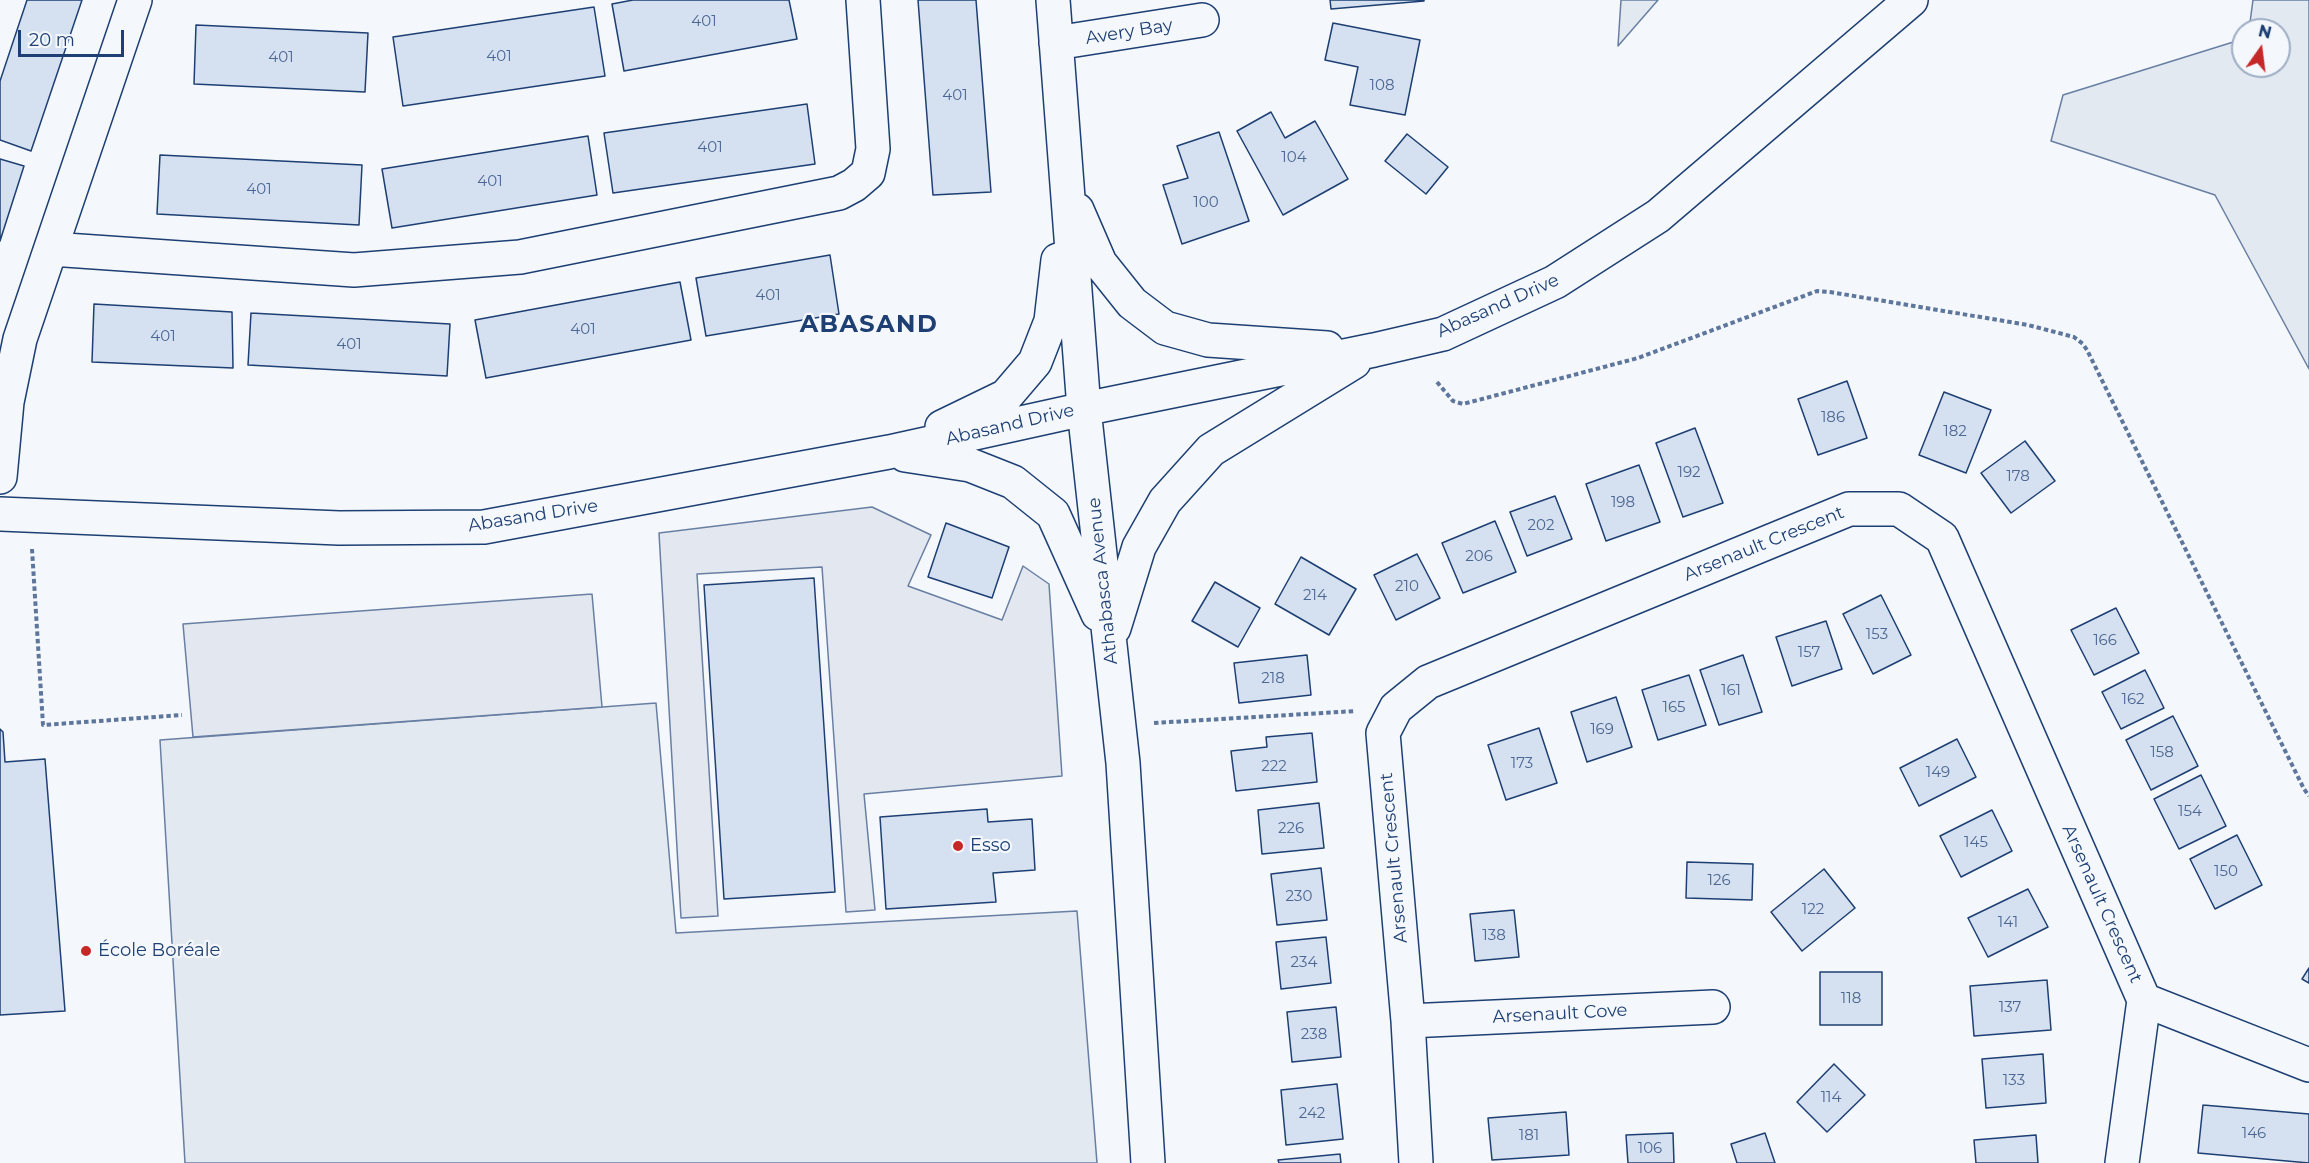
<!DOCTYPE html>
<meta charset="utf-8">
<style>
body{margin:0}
#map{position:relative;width:2309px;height:1163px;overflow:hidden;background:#f4f7fb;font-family:Montserrat,sans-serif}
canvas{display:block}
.north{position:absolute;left:2231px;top:18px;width:60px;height:60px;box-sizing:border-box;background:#f4f7fb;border:2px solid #9eadc5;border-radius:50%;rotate:14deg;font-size:16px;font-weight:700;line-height:24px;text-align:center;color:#1d3f73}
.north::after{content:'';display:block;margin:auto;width:21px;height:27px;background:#c62828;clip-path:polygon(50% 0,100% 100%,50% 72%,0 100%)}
.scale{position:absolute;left:18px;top:30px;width:106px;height:27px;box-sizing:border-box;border:3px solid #1d3f73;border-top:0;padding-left:8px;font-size:18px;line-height:21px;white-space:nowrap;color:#1d3f73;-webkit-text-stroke:4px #f4f7fb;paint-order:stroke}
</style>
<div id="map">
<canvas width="2309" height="1163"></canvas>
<div class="north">N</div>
<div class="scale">20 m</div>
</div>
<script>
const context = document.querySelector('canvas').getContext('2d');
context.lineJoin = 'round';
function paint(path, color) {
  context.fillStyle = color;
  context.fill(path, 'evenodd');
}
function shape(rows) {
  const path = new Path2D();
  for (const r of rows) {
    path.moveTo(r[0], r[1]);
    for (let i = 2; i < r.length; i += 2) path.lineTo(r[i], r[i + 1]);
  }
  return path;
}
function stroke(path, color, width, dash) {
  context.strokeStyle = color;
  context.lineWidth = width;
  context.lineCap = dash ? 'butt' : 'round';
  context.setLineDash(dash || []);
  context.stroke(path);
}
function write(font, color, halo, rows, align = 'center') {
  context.font = font + ' Montserrat,sans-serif';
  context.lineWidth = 4.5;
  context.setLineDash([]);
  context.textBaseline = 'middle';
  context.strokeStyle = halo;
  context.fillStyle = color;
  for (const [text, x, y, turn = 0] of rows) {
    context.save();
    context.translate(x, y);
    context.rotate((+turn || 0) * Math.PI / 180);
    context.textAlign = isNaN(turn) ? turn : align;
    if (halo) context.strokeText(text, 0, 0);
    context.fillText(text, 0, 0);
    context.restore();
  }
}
const green = shape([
 [1621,0,1658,0,1618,46,1621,0],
 [2253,0,2309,0,2309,369,2215,195,2051,141,2063,95,2243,39,2243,66,2279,66,2279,30,2249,30,2253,0],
 [656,703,676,933,1077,911,1097,1163,185,1163,160,740,656,703]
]);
const parking = shape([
 [872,507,931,535,908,586,1002,620,1023,566,1049,584,1062,776,864,794,875,910,846,912,822,567,697,574,718,916,681,918,659,533,872,507],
 [592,594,602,707,193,737,183,624,592,594]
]);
const building = shape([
 [27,0,82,0,31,151,0,140,0,81,27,0],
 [633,0,789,0,797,39,624,71,612,4,633,0],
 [918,0,976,0,991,192,933,195,918,0],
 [1330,0,1424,0,1424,1,1331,9,1330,0],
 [594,7,605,76,403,106,393,37,594,7],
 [1333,23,1420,40,1405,115,1350,105,1358,67,1325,60,1333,23],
 [196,25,368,33,365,92,194,84,196,25],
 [807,104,815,164,613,193,604,133,807,104],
 [1271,112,1285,138,1315,121,1348,179,1283,215,1237,131,1271,112],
 [1219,132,1249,221,1182,244,1163,185,1188,178,1177,146,1219,132],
 [1407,134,1448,167,1426,194,1385,161,1407,134],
 [588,136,597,195,392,228,382,169,588,136],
 [160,155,362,165,359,225,157,214,160,155],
 [0,159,24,166,0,241,0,159],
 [830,255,839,314,706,336,696,278,830,255],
 [680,282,691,340,486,378,475,320,680,282],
 [94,304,232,312,233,368,92,362,94,304],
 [251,313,450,324,447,376,248,365,251,313],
 [1847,381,1867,438,1818,455,1798,399,1847,381],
 [1944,392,1991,410,1966,473,1919,455,1944,392],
 [1695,428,1723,503,1683,517,1656,443,1695,428],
 [2025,441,2055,481,2011,513,1981,473,2025,441],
 [1639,465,1660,522,1606,541,1586,484,1639,465],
 [1555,496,1572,539,1527,556,1510,512,1555,496],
 [1495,521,1516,572,1463,593,1442,543,1495,521],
 [946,523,1009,547,992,598,928,577,946,523],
 [1417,554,1440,598,1396,620,1374,575,1417,554],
 [1301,557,1356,589,1329,635,1275,604,1301,557],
 [814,578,835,892,724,899,704,585,814,578],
 [1215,582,1260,608,1238,647,1192,621,1215,582],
 [1881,595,1911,655,1873,674,1843,614,1881,595],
 [2116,608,2139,653,2094,675,2071,630,2116,608],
 [1826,621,1842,669,1792,686,1776,637,1826,621],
 [1307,655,1311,695,1239,703,1234,663,1307,655],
 [1743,655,1762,712,1719,725,1700,670,1743,655],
 [2145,670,2164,708,2121,729,2102,692,2145,670],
 [1689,675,1706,725,1658,740,1642,690,1689,675],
 [1616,697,1632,747,1587,762,1571,712,1616,697],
 [2173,716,2198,766,2151,790,2126,740,2173,716],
 [1539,728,1557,783,1506,800,1488,745,1539,728],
 [0,729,3,732,5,762,45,759,65,1011,0,1015,0,729],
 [1312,733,1317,782,1236,791,1231,751,1267,747,1266,737,1312,733],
 [1957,739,1976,777,1919,806,1900,768,1957,739],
 [2201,775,2226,826,2179,849,2154,799,2201,775],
 [1319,803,1324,848,1262,854,1258,810,1319,803],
 [987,809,988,822,1032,819,1035,870,993,873,996,902,886,909,880,817,987,809],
 [1992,810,2012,851,1961,877,1940,836,1992,810],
 [2237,835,2262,885,2215,909,2190,859,2237,835],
 [1687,862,1753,864,1752,900,1686,898,1687,862],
 [1321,868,1327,920,1277,925,1271,874,1321,868],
 [1824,869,1855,908,1802,951,1771,912,1824,869],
 [2028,889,2048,927,1988,957,1968,918,2028,889],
 [1514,910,1519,957,1475,961,1470,914,1514,910],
 [1326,937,1331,983,1281,989,1276,942,1326,937],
 [2309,968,2309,983,2302,979,2309,968],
 [1820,972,1882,972,1882,1025,1820,1025,1820,972],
 [2047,980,2051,1030,1974,1036,1970,986,2047,980],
 [1336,1007,1341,1057,1292,1062,1287,1012,1336,1007],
 [2043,1054,2046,1103,1986,1108,1982,1059,2043,1054],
 [1834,1064,1865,1095,1827,1132,1797,1102,1834,1064],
 [1337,1084,1343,1139,1286,1145,1281,1090,1337,1084],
 [2203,1105,2309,1114,2309,1163,2198,1153,2203,1105],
 [1566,1112,1569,1155,1492,1160,1488,1118,1566,1112],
 [1673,1133,1674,1163,1628,1163,1626,1135,1673,1133],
 [1765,1133,1775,1163,1737,1163,1731,1144,1765,1133],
 [2036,1135,2038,1163,1976,1163,1974,1140,2036,1135],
 [1340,1154,1341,1163,1279,1163,1278,1160,1340,1154]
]);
const path = shape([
 [1437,382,1453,401,1463,404,1638,358,1817,291,1830,292,2028,325,2074,337,2083,344,2087,350,2304,789,2309,796],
 [32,549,43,725,182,715],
 [1154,723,1356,711]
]);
const minor = shape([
 [1053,0,1084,409,1123,763,1148,1163],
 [1056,43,1202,20],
 [1077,210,1100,263,1132,303,1165,328,1208,340,1327,348],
 [51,249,354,270,520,257,839,193,854,185,868,173,873,149,863,0],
 [942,427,1006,396,1035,362,1051,321,1058,260],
 [905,455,970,465,1013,482,1053,514,1098,614],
 [0,477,7,402,20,339,135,0],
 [0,514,339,528,484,527,889,452,1084,409,1374,350,1443,334,1555,282,1658,216,1911,0],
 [1114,628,1139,547,1165,501,1211,450,1354,362],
 [2144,1000,2309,1065],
 [1408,1021,1713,1007],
 [1416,1163,1408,1021,1383,733,1396,708,1428,682,1849,509,1899,509,1942,538,2144,1000,2122,1163]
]);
const markers = [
 [958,846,6,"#c62828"],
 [86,951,6,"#c62828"]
];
const numberNames = [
 ["401",704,22],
 ["401",499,57],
 ["401",281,58],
 ["108",1382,86],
 ["401",955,96],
 ["401",710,148],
 ["104",1294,158],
 ["401",490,182],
 ["401",259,190],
 ["100",1206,203],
 ["401",768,296],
 ["401",583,330],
 ["401",163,337],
 ["401",349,345],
 ["186",1833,418],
 ["182",1955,432],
 ["192",1689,473],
 ["178",2018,477],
 ["198",1623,503],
 ["202",1541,526],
 ["206",1479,557],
 ["210",1407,587],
 ["214",1315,596],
 ["153",1877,635],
 ["166",2105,641],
 ["157",1809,653],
 ["218",1273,679],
 ["161",1731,691],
 ["162",2133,700],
 ["165",1674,708],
 ["169",1602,730],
 ["158",2162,753],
 ["173",1522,764],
 ["222",1274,767],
 ["149",1938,773],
 ["154",2190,812],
 ["226",1291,829],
 ["145",1976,843],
 ["150",2226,872],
 ["126",1719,881],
 ["230",1299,897],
 ["122",1813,910],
 ["141",2008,923],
 ["138",1494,936],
 ["234",1304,963],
 ["118",1851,999],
 ["137",2010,1008],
 ["238",1314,1035],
 ["133",2014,1081],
 ["114",1831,1098],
 ["242",1312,1114],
 ["146",2254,1134],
 ["181",1529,1136],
 ["106",1650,1149]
];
const streetNames = [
 ["Avery Bay",1129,32,-9],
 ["Abasand Drive",1498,306,-24],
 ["Abasand Drive",1010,425,-13],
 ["Abasand Drive",533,516,-9],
 ["Arsenault Crescent",1764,544,-22],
 ["Athabasca Avenue",1103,581,-96],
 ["Arsenault Crescent",1394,858,-95],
 ["Arsenault Crescent",2102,904,66],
 ["Arsenault Cove",1560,1014,-3]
];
const poiNames = [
 ["Esso",970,846],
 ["École Boréale",98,951]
];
const districtNames = [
 ["ABASAND",869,325]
];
paint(green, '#e3e9f0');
stroke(green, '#687fa3', 1.5);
paint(parking, '#e3e8f0');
stroke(parking, '#687fa3', 1.5);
paint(building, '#d5e0f0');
stroke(building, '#1d3f73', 1.5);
stroke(minor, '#1d3f73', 36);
stroke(path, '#5e769c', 4, [4.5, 3]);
stroke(minor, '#f4f7fb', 33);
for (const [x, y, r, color] of markers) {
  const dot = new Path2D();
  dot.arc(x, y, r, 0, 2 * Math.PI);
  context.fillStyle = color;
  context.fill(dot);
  stroke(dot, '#f4f7fb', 2);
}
write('15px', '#4b6792', null, numberNames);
write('18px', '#1d3f73', '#f4f7fb', streetNames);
write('18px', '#1d3f73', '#f4f7fb', poiNames, 'left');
context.letterSpacing = '1.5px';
write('bold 24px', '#1d3f73', '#f4f7fb', districtNames);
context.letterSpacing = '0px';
</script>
